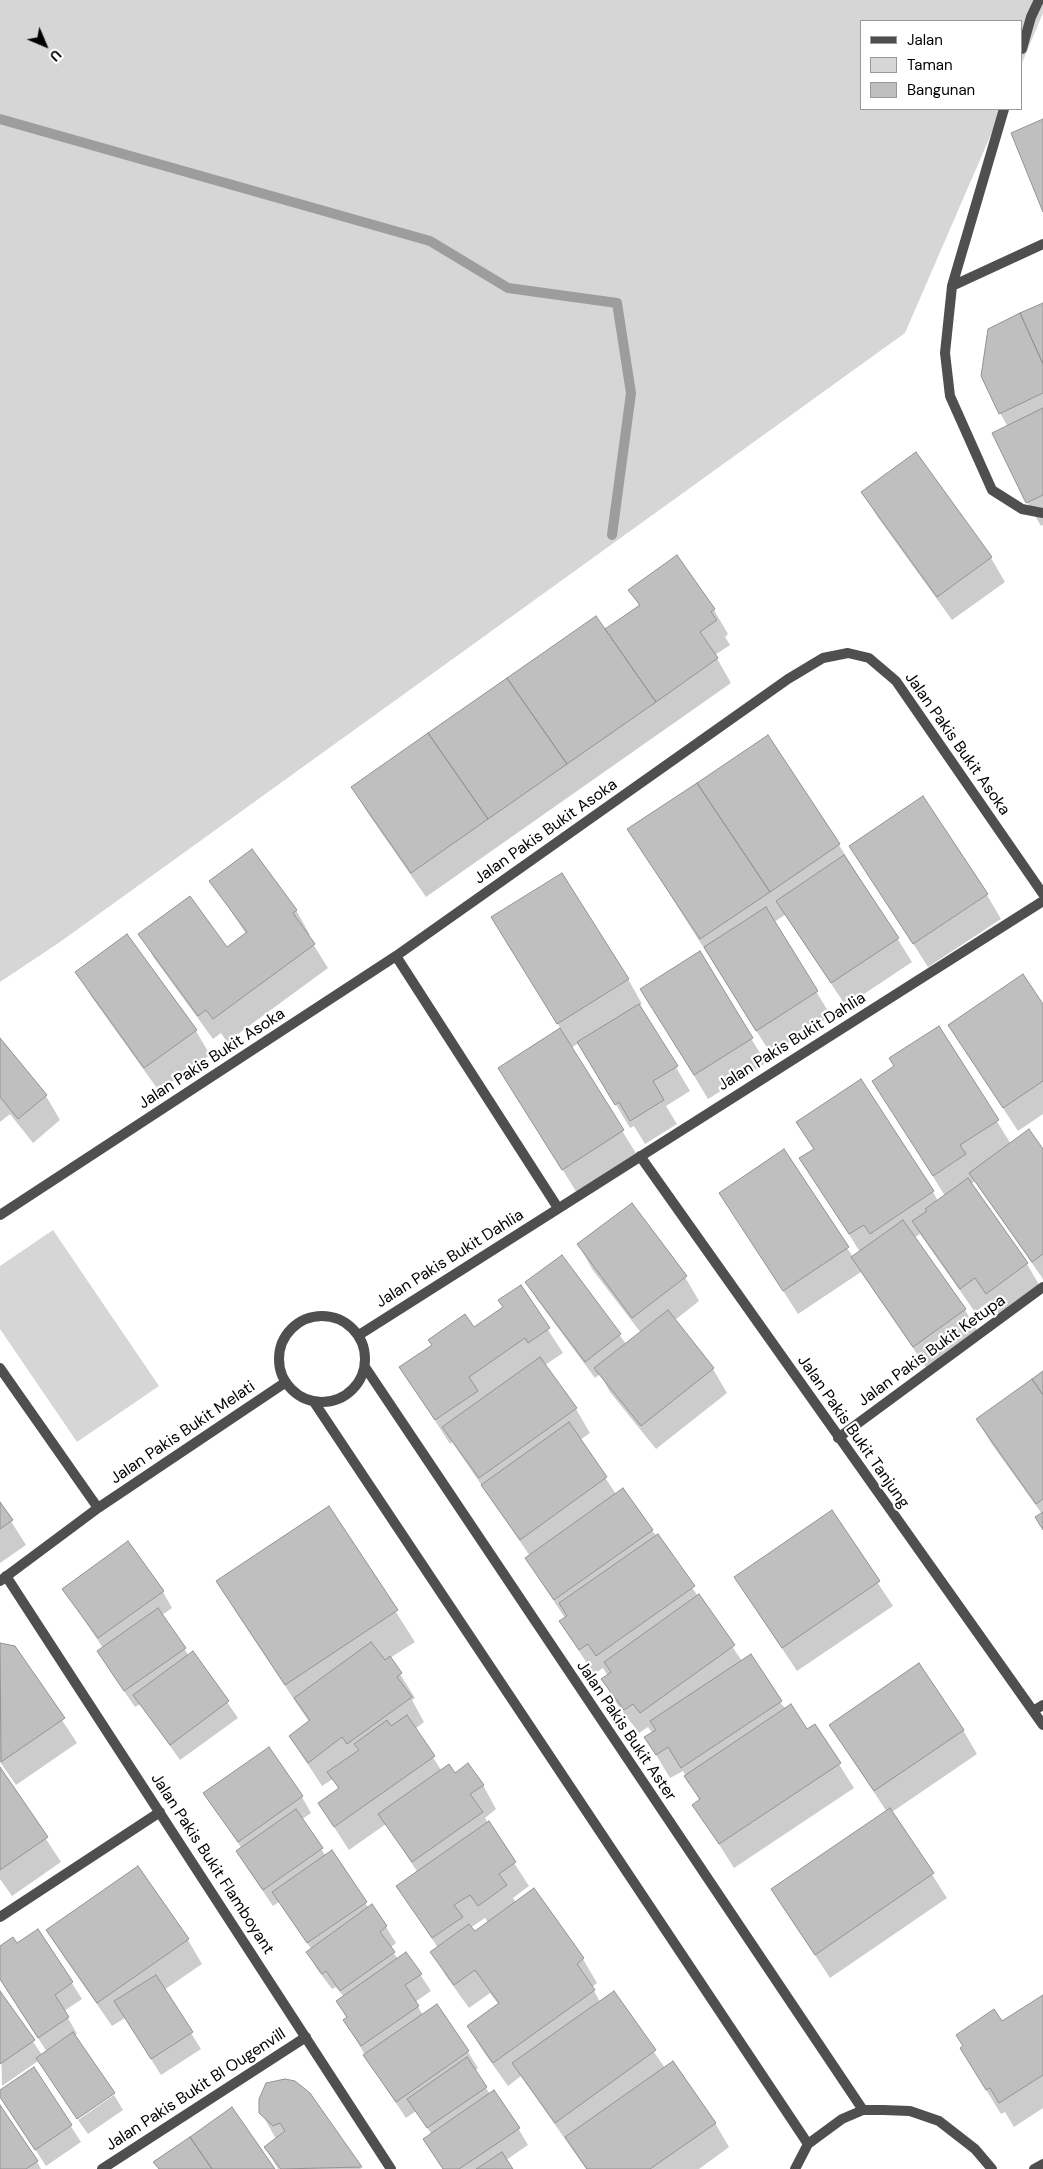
<!DOCTYPE html>
<style>
body{margin:0}
#map{position:relative;width:1043px;height:2169px;overflow:hidden;background:#fff;font-family:"DM Sans",sans-serif}
canvas{display:block}
.legend{position:absolute;left:860px;top:20px;width:162px;height:90px;box-sizing:border-box;background:#fff;border:1px solid #999;margin:0;padding:6px 9px;list-style:none;font-size:15px;color:#000}
.legend li{display:flex;align-items:center;gap:10px;height:25px}
.legend b{width:25px;border:1px solid #999}
.north{position:absolute;left:20px;top:20px;width:50px;height:50px;-webkit-text-stroke:4px #fff;paint-order:stroke;rotate:135deg;font-size:14px;font-weight:700;line-height:20px;text-align:center;color:#000}
.north::after{content:'';display:block;margin:auto;width:18px;height:22px;background:#000;clip-path:polygon(50% 0,100% 100%,50% 72%,0 100%)}
</style>
<div id="map">
<canvas width="1043" height="2169"></canvas>
<ul class="legend">
<li><b style="height:6px;background:#4f4f4f"></b>Jalan</li>
<li><b style="height:14px;background:#d6d6d6"></b>Taman</li>
<li><b style="height:14px;background:#bfbfbf"></b>Bangunan</li>
</ul>
<div class="north">U</div>
</div>
<script>
const context = document.querySelector('canvas').getContext('2d');
context.lineJoin = 'round';
function paint(path, color) {
  context.fillStyle = color;
  context.fill(path, 'evenodd');
}
function shape(rows) {
  const path = new Path2D();
  for (const r of rows) {
    if (r.length === 3) {
      path.moveTo(r[0] + r[2], r[1]);
      path.arc(r[0], r[1], r[2], 0, 2 * Math.PI);
      continue;
    }
    path.moveTo(r[0], r[1]);
    for (let i = 2; i < r.length; i += 2) path.lineTo(r[i], r[i + 1]);
  }
  return path;
}
function stroke(path, color, width, dash) {
  context.strokeStyle = color;
  context.lineWidth = width;
  context.lineCap = dash ? 'butt' : 'round';
  context.setLineDash(dash || []);
  context.stroke(path);
}
function write(font, color, halo, rows, align = 'center') {
  context.font = font + ' "DM Sans",sans-serif';
  context.lineWidth = 4.5;
  context.setLineDash([]);
  context.textBaseline = 'middle';
  context.strokeStyle = halo;
  context.fillStyle = color;
  for (const [text, x, y, turn = 0] of rows) {
    context.save();
    context.translate(x, y);
    context.rotate((+turn || 0) * Math.PI / 180);
    context.textAlign = isNaN(turn) ? turn : align;
    if (halo) context.strokeText(text, 0, 0);
    context.fillText(text, 0, 0);
    context.restore();
  }
}
const green = shape([
 [0,0,1043,0,1043,13,1022,63,1022,21,862,21,862,109,1002,109,905,333,60,942,0,982],
 [53,1230,159,1386,77,1442,0,1329,0,1266]
]);
const shadow = shape([
 [1043,304,1043,525,1041,526,1027,502,1008,427,1000,413],
 [863,492,991,558,1005,582,952,620,877,516],
 [677,557,714,610,728,634,725,637,730,645,715,655,731,683,426,897,367,812,353,788,640,607,630,590],
 [767,737,839,845,912,962,846,1006,785,915,774,922,831,1016,771,1054,629,830],
 [851,846,987,895,1001,919,928,967],
 [211,881,296,910,310,935,308,936,328,968,227,1042,221,1033,213,1039,154,958,140,934,226,948,246,934],
 [506,942,628,979,642,1004,639,1005,690,1091,666,1106,677,1124,645,1144,634,1126,630,1128,579,1043,571,1048,637,1155,577,1193,499,1068,561,1029],
 [699,953,766,1063,708,1099,656,1013],
 [77,972,196,1031,210,1055,159,1091,91,996],
 [1043,1007,1043,1114,1018,1131,949,1026],
 [938,1028,1011,1144,1043,1151,1043,1279,975,1181,971,1184,1027,1264,1041,1288,1001,1317,990,1301,975,1312,920,1234,914,1238,965,1310,979,1334,928,1370,861,1272,798,1314,720,1193,847,1248,853,1257,860,1252,801,1158,814,1150,798,1122,933,1192,938,1201,945,1196,874,1081,895,1067],
 [0,1040,46,1096,60,1120,33,1143,10,1114,0,1122],
 [579,1245,685,1277,699,1301,675,1320,713,1369,727,1393,656,1449,610,1392,600,1374,595,1378,536,1298,527,1282,562,1256,626,1344,641,1333,592,1269],
 [520,1287,563,1353,545,1365,576,1409,590,1433,580,1440,616,1494,657,1536,742,1661,806,1731,814,1725,854,1788,734,1868,694,1805,700,1801,683,1771,670,1778,646,1738,653,1734,648,1727,639,1733,617,1704,603,1680,608,1676,603,1668,594,1674,560,1622,565,1618,526,1559,530,1556,452,1442,450,1444,401,1368,473,1329,504,1308],
 [1043,1373,1043,1529,1042,1514,991,1443,977,1419],
 [0,1504,26,1545,0,1563],
 [329,1507,415,1642,390,1658,415,1698,412,1700,424,1722,415,1729,441,1770,483,1785,496,1809,485,1818,529,1886,513,1898,516,1903,534,1890,583,1959,597,1983,592,1987,600,2002,613,1992,665,2068,715,2123,729,2147,699,2169,586,2169,521,2076,508,2086,483,2051,469,2027,499,2005,490,1993,469,2008,446,1976,432,1952,438,1948,398,1886,418,1873,386,1824,349,1850,319,1804,339,1790,333,1779,322,1786,290,1737,309,1722,236,1612,218,1581],
 [485,1918,488,1923,474,1933,470,1928],
 [831,1512,893,1606,797,1671,735,1578],
 [64,1590,163,1592,172,1608,162,1615,189,1656,193,1653,238,1718,180,1760,140,1704,135,1707,108,1668,98,1651,103,1648],
 [0,1644,14,1647,77,1743,16,1785,0,1762],
 [830,1725,963,1730,977,1754,892,1812,947,1898,830,1978,772,1890,887,1812],
 [0,1769,61,1862,12,1896,0,1879],
 [205,1793,302,1797,311,1813,301,1820,326,1856,369,1908,371,1906,386,1927,396,1943,390,1948,398,1959,406,1953,431,1991,415,2002,423,2015,437,2005,468,2052,478,2068,475,2071,490,2094,518,2128,528,2145,506,2160,512,2169,443,2169,425,2140,432,2135,416,2111,406,2118,375,2072,345,2021,347,2019,338,2002,344,1997,336,1987,332,1989,317,1969,308,1953,312,1950,279,1902,273,1906,247,1868,238,1852,242,1849],
 [138,1868,188,1940,202,1964,164,1990,201,2049,161,2075,125,2018,112,2026,62,1954,48,1930],
 [38,1930,82,1999,64,2011,77,2034,2,2086,0,1993,42,2055,47,2052,0,1979,0,1948,16,1945],
 [1043,1997,1043,2108,1014,2127,1005,2112,1001,2114,975,2072,1002,2023],
 [34,2069,81,2142,46,2166,0,2095,0,2092],
 [309,2094,361,2169,278,2169,265,2147,276,2139,261,2112],
 [114,2095,123,2110,88,2134,78,2120],
 [0,2107,37,2162,41,2169,0,2169]
]);
const stream = shape([
 [0,119,430,241,508,288,617,303,631,393,612,535]
]);
const building = shape([
 [1043,119,1043,212,1011,133,1043,119],
 [1043,303,1043,364,1020,313,1043,303],
 [1020,313,1043,364,1043,393,999,414,981,376,988,329,1020,313],
 [1043,408,1043,495,1026,503,992,433,1043,408],
 [916,452,992,557,937,597,861,492,916,452],
 [677,555,715,609,711,612,717,620,700,632,718,658,656,702,605,629,640,605,628,590,677,555],
 [596,616,656,702,567,764,507,678,596,616],
 [507,678,567,764,488,819,428,733,507,678],
 [428,733,488,819,411,873,351,787,428,733],
 [768,735,840,844,770,892,697,783,768,735],
 [697,783,770,892,700,939,627,829,697,783],
 [923,796,988,894,913,944,849,846,923,796],
 [252,849,297,910,293,913,315,944,213,1019,206,1010,198,1016,138,934,190,896,227,947,247,932,209,881,252,849],
 [844,855,899,938,831,983,776,901,844,855],
 [562,873,629,979,557,1024,491,917,562,873],
 [766,907,818,991,756,1031,704,947,766,907],
 [127,934,197,1030,144,1068,75,972,127,934],
 [700,951,753,1038,694,1075,640,989,700,951],
 [1023,974,1043,1004,1043,1081,1003,1108,948,1025,1023,974],
 [639,1004,678,1066,653,1081,664,1100,630,1121,619,1102,615,1105,577,1042,639,1004],
 [939,1026,999,1120,960,1145,966,1154,933,1176,872,1081,894,1066,889,1058,939,1026],
 [560,1028,624,1130,562,1170,498,1068,560,1028],
 [0,1038,47,1095,18,1119,0,1097,0,1038],
 [861,1079,934,1191,870,1234,864,1225,849,1234,799,1158,814,1149,796,1122,861,1079],
 [1029,1129,1043,1149,1043,1254,1032,1262,969,1173,1029,1129],
 [784,1149,849,1247,783,1291,719,1193,784,1149],
 [968,1178,1028,1263,986,1294,975,1278,960,1289,912,1221,927,1211,925,1209,968,1178],
 [632,1203,687,1276,632,1318,577,1244,632,1203],
 [903,1220,966,1309,913,1347,851,1257,903,1220],
 [562,1255,621,1334,585,1362,525,1282,562,1255],
 [521,1285,550,1328,528,1343,525,1338,469,1377,478,1391,435,1420,399,1367,432,1345,428,1340,465,1314,474,1327,503,1307,498,1300,521,1285],
 [668,1310,714,1368,641,1426,594,1368,668,1310],
 [540,1357,577,1408,479,1478,442,1427,540,1357],
 [1043,1371,1043,1395,1032,1379,1043,1371],
 [1032,1379,1043,1395,1043,1499,1036,1504,976,1419,1032,1379],
 [569,1422,607,1477,520,1540,481,1485,569,1422],
 [623,1488,653,1530,554,1600,525,1558,623,1488],
 [0,1502,13,1520,0,1529,0,1502],
 [329,1506,398,1610,285,1685,216,1581,329,1506],
 [832,1510,880,1581,782,1648,734,1577,832,1510],
 [1043,1512,1043,1530,1035,1517,1043,1512],
 [658,1534,695,1586,596,1656,588,1644,579,1650,559,1621,567,1616,559,1603,658,1534],
 [128,1541,164,1591,98,1638,62,1589,128,1541],
 [699,1594,735,1645,640,1713,633,1704,624,1710,601,1679,611,1672,604,1662,699,1594],
 [158,1608,186,1648,124,1691,97,1651,158,1608],
 [371,1642,385,1660,390,1656,402,1673,397,1677,412,1697,347,1744,342,1737,308,1763,289,1736,310,1720,294,1698,371,1642],
 [0,1643,15,1646,65,1718,1,1762,0,1643],
 [193,1651,229,1701,170,1745,133,1695,193,1651],
 [751,1654,782,1701,681,1768,668,1747,656,1755,644,1737,656,1730,650,1721,751,1654],
 [919,1663,964,1730,874,1791,829,1725,919,1663],
 [791,1704,807,1729,815,1724,841,1763,719,1844,692,1805,700,1799,684,1776,791,1704],
 [407,1715,435,1756,334,1827,318,1803,339,1788,327,1772,359,1750,354,1744,387,1720,391,1726,407,1715],
 [269,1747,303,1796,238,1842,203,1793,269,1747],
 [468,1763,484,1785,470,1794,483,1812,412,1862,378,1814,449,1764,455,1773,468,1763],
 [0,1767,48,1837,0,1870,0,1767],
 [890,1808,934,1873,815,1955,771,1889,890,1808],
 [296,1809,323,1848,263,1890,236,1851,296,1809],
 [489,1821,516,1862,499,1874,507,1885,478,1906,470,1895,454,1905,463,1917,432,1938,396,1886,489,1821],
 [332,1850,367,1902,307,1943,272,1892,332,1850],
 [138,1866,189,1939,97,2003,46,1930,138,1866],
 [534,1888,584,1958,577,1964,595,1990,493,2063,467,2026,499,2003,475,1970,454,1985,430,1952,469,1924,475,1931,534,1888],
 [372,1904,387,1926,380,1932,395,1952,340,1991,326,1971,322,1974,306,1952,372,1904],
 [38,1929,73,1982,55,1995,69,2017,38,2038,0,1979,0,1946,13,1937,17,1943,38,1929],
 [406,1952,422,1974,405,1985,419,2006,361,2046,343,2020,347,2017,336,2001,406,1952],
 [156,1975,193,2032,151,2059,114,2001,156,1975],
 [0,1991,35,2040,0,2064,0,1991],
 [614,1991,656,2050,555,2123,512,2063,614,1991],
 [1043,1995,1043,2075,999,2103,990,2088,986,2090,960,2048,963,2046,956,2035,994,2009,1002,2021,1043,1995],
 [437,2004,469,2051,396,2102,363,2055,437,2004],
 [73,2032,115,2093,77,2119,36,2058,73,2032],
 [467,2057,487,2087,427,2128,407,2099,467,2057],
 [673,2061,716,2123,650,2169,587,2169,565,2137,673,2061],
 [34,2067,72,2125,35,2150,0,2097,0,2090,34,2067],
 [285,2079,295,2081,310,2093,362,2167,281,2169,264,2147,285,2131,280,2123,273,2126,259,2113,259,2099,266,2083,285,2079],
 [494,2090,520,2128,459,2169,443,2169,423,2139,494,2090],
 [0,2105,38,2161,26,2169,0,2169,0,2105],
 [232,2107,275,2169,212,2169,190,2137,232,2107],
 [190,2137,212,2169,159,2169,153,2162,190,2137],
 [502,2152,513,2169,476,2169,502,2152]
]);
const street = shape([
 [1022,49,1031,17,1039,0],
 [1004,109,952,286,945,353,950,396,992,490,1022,509,1043,513],
 [952,286,1043,244],
 [396,956,558,1208],
 [640,1156,1043,1725],
 [0,1215,396,956,788,679,823,658,848,653,869,658,896,681,1043,894],
 [322,1359,43],
 [359,1335,1043,901],
 [365,1367,863,2110],
 [0,1368,98,1508],
 [314,1402,808,2144],
 [838,1438,1043,1287],
 [6,1576,391,2169],
 [0,1581,98,1508,286,1382],
 [1033,1711,1043,1705],
 [0,1917,160,1812],
 [102,2169,306,2037],
 [795,2169,808,2144,842,2119,863,2110,883,2110,910,2111,939,2121,975,2149,992,2169],
 [1034,2169,1043,2164]
]);
const streetNames = [
 ["Jalan Pakis Bukit Asoka",957,744,55],
 ["Jalan Pakis Bukit Asoka",546,832,-35],
 ["Jalan Pakis Bukit Dahlia",792,1042,-32],
 ["Jalan Pakis Bukit Asoka",212,1059,-33],
 ["Jalan Pakis Bukit Dahlia",450,1259,-32],
 ["Jalan Pakis Bukit Ketupa",932,1351,-36],
 ["Jalan Pakis Bukit Tanjung",853,1432,55],
 ["Jalan Pakis Bukit Melati",183,1433,-34],
 ["Jalan Pakis Bukit Aster",626,1731,56],
 ["Jalan Pakis Bukit Flamboyant",212,1864,57],
 ["Jalan Pakis Bukit Bl Ougenvill",196,2090,-33]
];
paint(green, '#d6d6d6');
paint(shadow, '#0003');
stroke(stream, '#9d9d9d', 10);
paint(building, '#bfbfbf');
stroke(building, '#939393', 1);
stroke(street, '#4f4f4f', 10);
write('16px', '#000', '#fff', streetNames);
</script>
